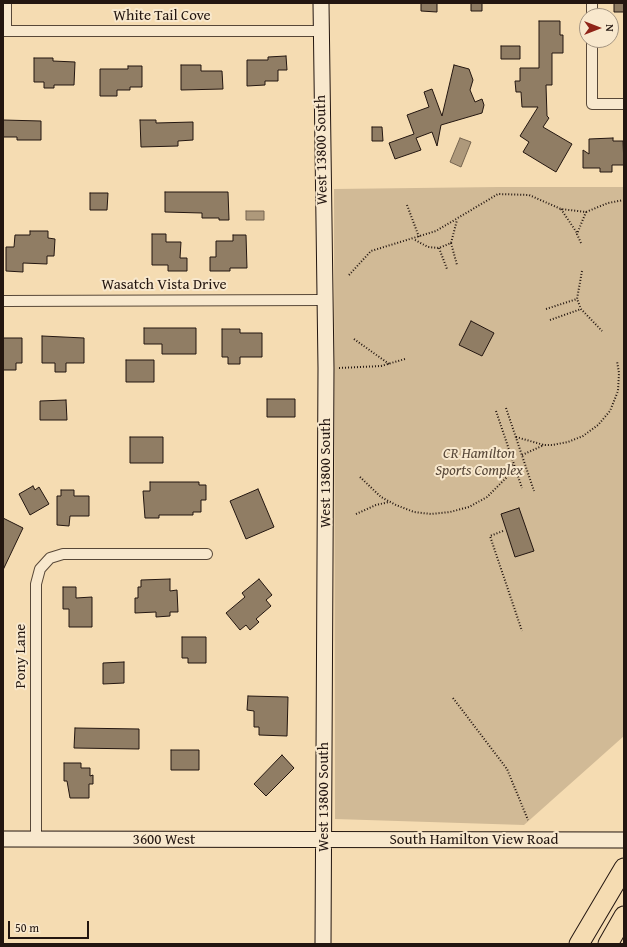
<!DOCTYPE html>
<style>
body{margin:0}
#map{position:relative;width:627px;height:947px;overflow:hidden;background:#f5dcb2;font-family:"Gentium Book Plus",serif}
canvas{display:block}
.frame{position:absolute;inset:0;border:4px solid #231610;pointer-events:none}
.north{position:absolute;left:579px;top:8px;width:40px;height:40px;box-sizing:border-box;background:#f8e8cd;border:1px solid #a39481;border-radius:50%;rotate:90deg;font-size:11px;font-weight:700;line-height:16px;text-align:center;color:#231610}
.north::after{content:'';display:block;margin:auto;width:14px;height:18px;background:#8f2418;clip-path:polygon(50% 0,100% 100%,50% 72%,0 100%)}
.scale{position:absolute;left:8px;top:921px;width:81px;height:18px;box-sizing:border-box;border:2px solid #231610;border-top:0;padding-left:5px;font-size:12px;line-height:14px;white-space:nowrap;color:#231610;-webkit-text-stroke:3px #f8e8cd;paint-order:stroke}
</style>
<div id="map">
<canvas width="627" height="947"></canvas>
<div class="frame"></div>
<div class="north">N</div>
<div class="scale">50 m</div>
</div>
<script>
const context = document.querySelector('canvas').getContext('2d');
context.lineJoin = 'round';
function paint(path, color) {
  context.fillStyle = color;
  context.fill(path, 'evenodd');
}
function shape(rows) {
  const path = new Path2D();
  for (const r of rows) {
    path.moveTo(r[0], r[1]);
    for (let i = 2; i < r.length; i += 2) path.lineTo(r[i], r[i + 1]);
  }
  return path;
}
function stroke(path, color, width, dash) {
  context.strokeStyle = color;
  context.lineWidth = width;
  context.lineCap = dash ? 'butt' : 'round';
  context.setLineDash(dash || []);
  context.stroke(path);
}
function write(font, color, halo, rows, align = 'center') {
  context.font = font + ' "Gentium Book Plus",serif';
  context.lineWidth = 4;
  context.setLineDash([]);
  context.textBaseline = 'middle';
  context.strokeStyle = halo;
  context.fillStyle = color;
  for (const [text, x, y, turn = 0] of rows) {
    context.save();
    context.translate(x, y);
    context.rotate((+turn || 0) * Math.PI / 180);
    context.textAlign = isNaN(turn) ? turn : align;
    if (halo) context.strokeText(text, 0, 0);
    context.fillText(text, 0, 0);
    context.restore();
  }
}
const green = shape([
 [499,187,624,187,624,736,524,825,335,819,334,189]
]);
const water = shape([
 [460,138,471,142,461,167,450,162,460,138],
 [246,211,264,211,264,220,246,220,246,211]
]);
const building = shape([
 [421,3,437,3,437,12,421,11,421,3],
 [471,3,482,3,482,11,471,11,471,3],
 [614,3,624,3,624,12,614,12,614,3],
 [539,21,560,21,560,35,563,35,563,53,552,53,552,85,546,85,547,116,549,118,543,127,572,144,556,172,523,152,529,142,520,136,538,107,522,107,521,92,516,92,515,81,520,81,520,68,539,68,539,21],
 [501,46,520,46,520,59,501,59,501,46],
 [286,56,287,70,278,70,278,81,265,81,265,85,247,86,247,60,268,60,268,57,286,56],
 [34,58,53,58,53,61,75,62,74,85,54,85,54,88,44,88,44,82,34,82,34,58],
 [181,65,201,65,201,71,222,71,223,89,181,90,181,65],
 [454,65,469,69,473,80,470,90,475,102,482,99,484,105,482,113,441,125,437,146,432,132,416,138,421,150,395,159,389,143,414,134,407,115,429,107,424,92,432,89,442,116,454,65],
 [128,66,142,66,142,87,130,87,130,90,117,90,117,96,100,96,100,69,128,69,128,66],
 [3,120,41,121,41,140,17,140,17,137,3,137,3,120],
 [140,120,156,120,156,123,193,122,193,140,178,141,178,146,141,147,140,120],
 [372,127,382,127,383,141,372,141,372,127],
 [613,138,613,141,623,141,624,165,612,165,612,172,600,172,600,168,583,168,583,150,589,154,589,139,613,138],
 [165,192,228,192,229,220,219,220,219,218,202,218,202,213,165,212,165,192],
 [90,193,108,193,107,210,90,210,90,193],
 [30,231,48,231,48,238,55,239,54,256,47,256,47,264,23,263,23,272,6,271,6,247,14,247,15,235,30,235,30,231],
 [152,234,166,234,166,242,181,242,180,258,187,258,187,271,168,271,168,265,152,265,152,234],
 [233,235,246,235,247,268,230,268,230,271,210,271,210,257,216,257,216,241,233,241,233,235],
 [471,321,494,333,482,356,459,345,471,321],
 [144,328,196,328,196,354,162,354,162,344,144,344,144,328],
 [222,329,240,329,240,333,262,333,262,357,240,357,240,364,228,364,228,357,222,357,222,329],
 [42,336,84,338,84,363,66,363,66,372,55,372,55,363,42,363,42,336],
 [3,338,22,338,22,363,16,363,16,370,3,370,3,338],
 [126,360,154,360,154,382,126,382,126,360],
 [267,399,295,399,295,417,267,417,267,399],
 [66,400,67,420,40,420,40,401,66,400],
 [130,437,163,437,163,463,130,463,130,437],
 [150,482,199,482,199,485,206,485,206,500,201,500,201,512,193,512,193,515,159,515,159,518,145,518,143,491,150,491,150,482],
 [33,486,35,490,39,487,49,504,30,515,19,494,33,486],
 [258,489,274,527,246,539,230,501,258,489],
 [61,490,74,490,74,496,89,496,89,516,70,516,69,526,57,525,57,496,61,496,61,490],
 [519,508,534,551,515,557,501,514,519,508],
 [3,518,23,528,3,570,3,518],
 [170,579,170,591,177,590,178,612,170,612,170,616,156,617,156,612,135,613,135,598,138,598,138,587,141,587,141,580,170,579],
 [259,579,272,595,266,600,271,606,256,619,259,622,250,630,246,625,240,630,226,613,245,597,242,593,259,579],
 [63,587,76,587,76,598,92,597,92,627,69,627,69,609,63,609,63,587],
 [182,637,206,637,206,663,188,663,188,658,182,658,182,637],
 [124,662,124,683,103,684,103,663,124,662],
 [248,696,288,697,287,736,259,735,259,727,254,727,254,711,247,710,248,696],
 [75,728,139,729,139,749,74,748,75,728],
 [171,750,199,750,199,770,171,770,171,750],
 [282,755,294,768,266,796,254,784,282,755],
 [64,763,81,763,81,768,90,768,90,776,93,775,93,784,89,784,89,798,70,798,67,781,64,781,64,763]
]);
const path = shape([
 [407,205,419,237],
 [561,209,577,233],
 [415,240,428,247,439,248,451,243,457,220],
 [451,243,457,265],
 [581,243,577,234,586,212],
 [439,248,447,269],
 [582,271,577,299,581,309,602,331],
 [349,275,371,251,436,231,498,194,529,195,561,209,586,212,608,203,624,200],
 [546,309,577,299],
 [550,320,581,309],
 [354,339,389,364],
 [339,368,381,366,405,359],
 [506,408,534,491],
 [496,411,522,488],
 [516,437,544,445,552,445,568,442,583,436,598,425,610,411,618,391,619,373,617,361],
 [522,455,544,445],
 [360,477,381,497,396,505,414,512,431,514,450,512,469,507,487,497,509,475,513,463],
 [356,514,376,505,389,502],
 [503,531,490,536,522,631],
 [453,698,507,769,528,820]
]);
const street = shape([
 [592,16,592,3],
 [3,31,321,31],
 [6,31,6,3],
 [592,40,592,104,624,104],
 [3,301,324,300],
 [36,839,36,584,40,569,50,558,63,554,207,554]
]);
const secondary = shape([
 [321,3,326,368,323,944],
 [3,839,624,840]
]);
const highway = shape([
 [579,944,624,868],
 [608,944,624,916]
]);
const streetNames = [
 ["White Tail Cove",162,16],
 ["West 13800 South",322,150,-91],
 ["Wasatch Vista Drive",164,285],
 ["West 13800 South",326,473,-90],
 ["Pony Lane",21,656,-90],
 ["West 13800 South",324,797,-90],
 ["3600 West",164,840],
 ["South Hamilton View Road",474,840]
];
const parkNames = [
 ["CR Hamilton",479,454],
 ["Sports Complex",479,471]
];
paint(green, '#d1ba96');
paint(water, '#ae997b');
stroke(water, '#766550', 1);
paint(building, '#907d64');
stroke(building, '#231610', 1);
stroke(street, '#584838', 12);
stroke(secondary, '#231610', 17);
stroke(highway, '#231610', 21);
stroke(path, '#231610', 2, [1, 2]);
stroke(street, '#f8e8cd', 10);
stroke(secondary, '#f8e8cd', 15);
stroke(highway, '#f5dcb2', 19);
write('15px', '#231610', '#f8e8cd', streetNames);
write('italic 15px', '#574738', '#f8e8cd', parkNames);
</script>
